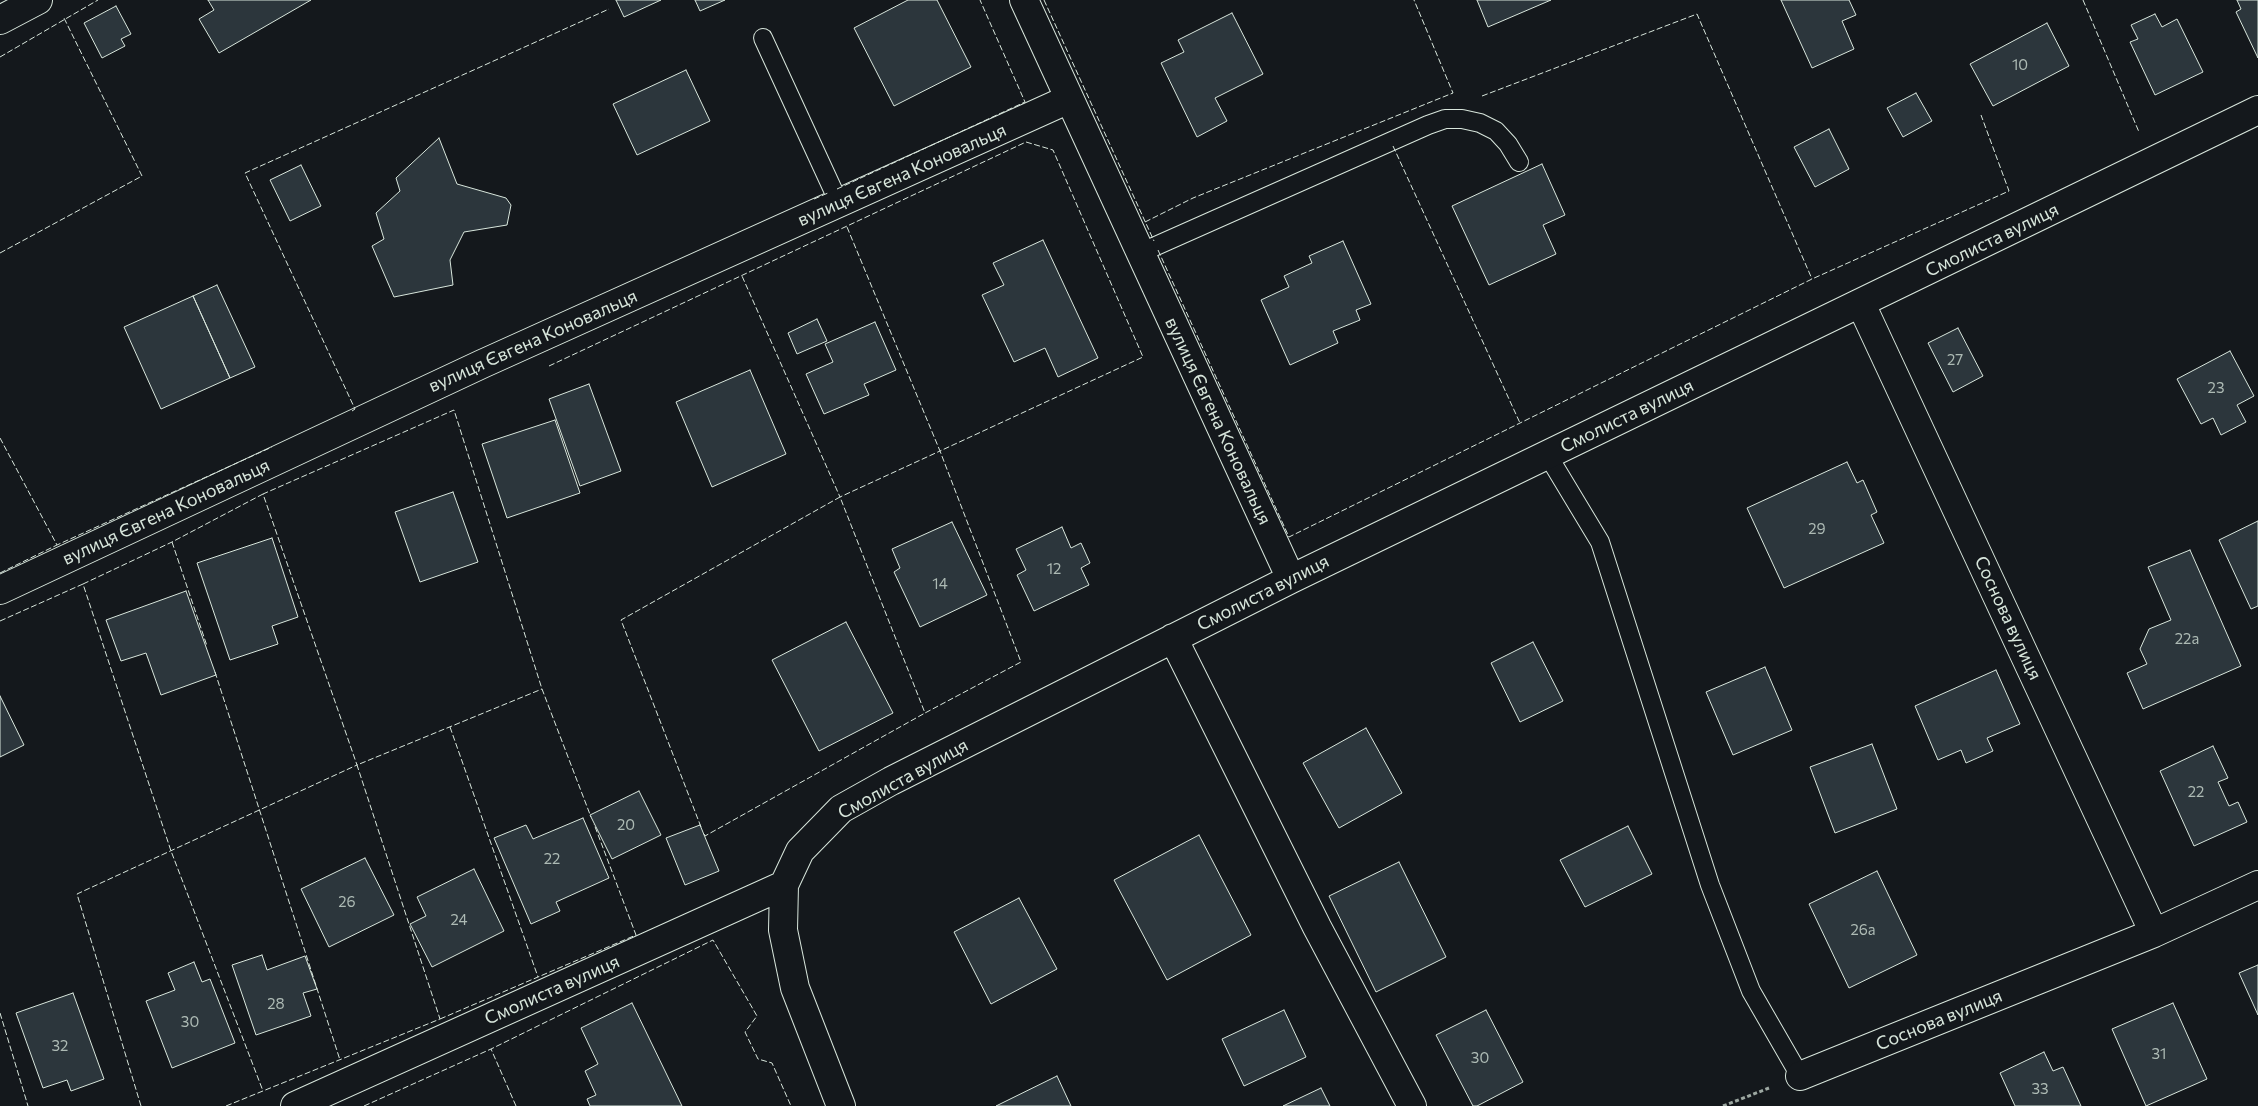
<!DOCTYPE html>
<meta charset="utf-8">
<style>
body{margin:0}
canvas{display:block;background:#14181c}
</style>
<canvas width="2258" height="1106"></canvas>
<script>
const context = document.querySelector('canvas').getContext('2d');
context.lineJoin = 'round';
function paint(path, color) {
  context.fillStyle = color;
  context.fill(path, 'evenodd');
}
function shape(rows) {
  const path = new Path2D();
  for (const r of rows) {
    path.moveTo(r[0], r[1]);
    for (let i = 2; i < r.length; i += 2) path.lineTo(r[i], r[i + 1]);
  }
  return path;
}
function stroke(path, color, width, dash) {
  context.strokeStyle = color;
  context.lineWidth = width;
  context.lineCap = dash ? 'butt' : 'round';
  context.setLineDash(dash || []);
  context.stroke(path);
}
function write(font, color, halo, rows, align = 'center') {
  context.font = font + ' Commissioner,sans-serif';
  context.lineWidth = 4;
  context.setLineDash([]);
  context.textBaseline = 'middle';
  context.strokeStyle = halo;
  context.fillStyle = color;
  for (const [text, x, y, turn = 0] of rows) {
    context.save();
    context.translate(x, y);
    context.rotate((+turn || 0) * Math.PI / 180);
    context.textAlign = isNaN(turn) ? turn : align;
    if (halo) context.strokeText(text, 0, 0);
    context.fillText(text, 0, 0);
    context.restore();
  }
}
const building = shape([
 [208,0,311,0,219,53,199,19,214,10,208,0],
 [616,0,661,0,624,17,616,0],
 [695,0,725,0,700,11,695,0],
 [908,0,937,0,971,67,894,106,854,28,908,0],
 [1477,0,1551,0,1488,27,1477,0],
 [1781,0,1849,0,1856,15,1842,21,1854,49,1812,68,1781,0],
 [2237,0,2258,0,2258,58,2236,12,2241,9,2237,0],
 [116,6,131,34,121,39,125,46,102,58,84,23,116,6],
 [1232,13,1263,74,1215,98,1227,121,1197,137,1161,63,1184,52,1178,40,1232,13],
 [2155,14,2162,27,2177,19,2203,72,2155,95,2130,42,2138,39,2131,25,2155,14],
 [2047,23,2069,66,1993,106,1970,64,2047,23],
 [686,70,710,121,637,155,613,104,686,70],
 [1916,93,1932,121,1903,137,1887,108,1916,93],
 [1829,129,1849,169,1815,187,1794,147,1829,129],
 [439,138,457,184,506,198,511,205,507,225,464,232,450,260,453,285,394,297,372,246,384,239,376,213,400,191,396,178,439,138],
 [1542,164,1565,215,1543,225,1556,254,1489,285,1452,206,1542,164],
 [301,165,321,206,290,221,270,180,301,165],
 [1043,240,1098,358,1058,377,1045,348,1014,362,982,295,1004,285,993,263,1043,240],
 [1343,241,1371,304,1356,310,1360,320,1333,331,1338,343,1290,365,1261,300,1289,287,1284,276,1312,263,1309,256,1343,241],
 [217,285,255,367,230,378,193,296,217,285],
 [193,296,230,378,161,409,124,327,193,296],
 [817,319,827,341,797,354,788,333,817,319],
 [875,322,896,370,864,384,869,395,824,414,806,374,833,362,825,344,875,322],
 [1958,328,1983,376,1953,392,1928,343,1958,328],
 [2230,351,2254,396,2237,405,2246,422,2221,435,2213,418,2201,424,2177,379,2230,351],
 [750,370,786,454,712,487,676,402,750,370],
 [589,384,621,471,580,486,549,399,589,384],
 [555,420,580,493,507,518,482,444,555,420],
 [1847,462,1857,483,1863,480,1877,512,1871,515,1884,543,1784,588,1747,508,1847,462],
 [453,492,478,562,420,582,395,512,453,492],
 [2258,521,2258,606,2251,609,2219,540,2258,521],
 [952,522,987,595,920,627,894,572,900,568,892,549,952,522],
 [1062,527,1071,548,1081,543,1090,563,1081,568,1089,585,1034,611,1017,575,1026,570,1016,549,1062,527],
 [272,538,298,617,272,626,278,644,230,660,197,563,272,538],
 [2190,550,2241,666,2143,709,2127,673,2147,664,2140,649,2149,629,2171,620,2148,567,2190,550],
 [186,591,216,675,161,695,146,653,121,661,106,620,186,591],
 [846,622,893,713,819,751,772,660,846,622],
 [1533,642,1563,701,1520,722,1491,663,1533,642],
 [1765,667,1792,730,1733,755,1706,692,1765,667],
 [1996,670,2020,724,1987,738,1993,751,1966,763,1961,750,1938,760,1915,706,1996,670],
 [0,696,24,745,0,757,0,696],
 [1366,728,1402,793,1339,828,1303,763,1366,728],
 [1872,744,1897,809,1835,833,1810,767,1872,744],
 [2213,746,2228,778,2218,782,2229,806,2238,802,2247,822,2194,846,2160,771,2213,746],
 [639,791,661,835,612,859,590,815,639,791],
 [583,818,609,878,556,902,560,911,531,924,494,838,526,825,533,839,583,818],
 [700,825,719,871,685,885,666,838,700,825],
 [1628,826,1652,874,1585,907,1560,860,1628,826],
 [1199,835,1251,935,1167,980,1114,880,1199,835],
 [365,858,394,915,329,947,301,889,365,858],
 [1399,862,1446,957,1376,992,1329,896,1399,862],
 [474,869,504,931,432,967,410,924,426,916,417,897,474,869],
 [1877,871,1917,955,1849,988,1809,904,1877,871],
 [1019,898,1057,969,991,1004,954,932,1019,898],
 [262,955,267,970,305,956,317,989,303,993,311,1016,256,1035,232,965,262,955],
 [194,962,202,982,210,979,235,1043,172,1068,146,1001,175,990,168,973,194,962],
 [2258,965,2258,1015,2239,973,2258,965],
 [73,993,104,1079,71,1091,67,1080,43,1088,16,1013,73,993],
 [632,1003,682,1106,590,1106,587,1099,596,1095,585,1071,598,1064,581,1028,632,1003],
 [2173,1003,2207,1079,2146,1106,2112,1029,2173,1003],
 [1284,1010,1306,1057,1244,1086,1222,1039,1284,1010],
 [1486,1010,1523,1082,1477,1106,1473,1106,1436,1035,1486,1010],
 [2044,1052,2053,1071,2063,1067,2081,1106,2015,1106,2000,1073,2044,1052],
 [1057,1076,1071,1106,996,1106,1057,1076],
 [1321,1088,1330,1106,1283,1106,1321,1088]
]);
const path = shape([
 [1723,1106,1769,1088]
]);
const service = shape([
 [763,38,839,203],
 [1140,253,1428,125,1445,119,1462,119,1480,123,1496,131,1508,144,1519,162],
 [1547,454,1600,542,1710,885,1751,991,1800,1076]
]);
const minor = shape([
 [1024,0,1291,579],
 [0,20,38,0],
 [1861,304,2154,933],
 [0,590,482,364,1069,99],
 [1173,638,1317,927,1412,1106],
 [784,885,783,930,795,988,841,1106],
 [1800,1076,2154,933,2258,885],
 [295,1106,784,885,800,851,841,809,891,781,1291,579,2258,110]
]);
const fence = shape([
 [1044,0,1154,241],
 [2083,0,2139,132],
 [0,57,98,0],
 [1482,96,1697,14,1812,279],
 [1393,146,1520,423],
 [837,189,1025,102,980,0],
 [814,199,828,193],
 [1145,222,1193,198,1453,93,1414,0],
 [1158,250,1289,537,1812,279,2009,191,1981,115],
 [0,253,142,176,64,18],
 [549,366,1026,142,1053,150,1143,357,940,451,847,227],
 [352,411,355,409,245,173,609,9],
 [0,438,57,545,272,447],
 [172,542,207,646],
 [0,573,57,545],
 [83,584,172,542,263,494],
 [0,621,83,584,171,851,263,1091],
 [215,672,340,1060],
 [450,727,538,977],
 [701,827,621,620,840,497,925,713,1021,662,940,451,840,497,742,276],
 [704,834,705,836,925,713],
 [0,1013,28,1106],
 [440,1019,636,935,594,824],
 [141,1106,77,894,357,765,263,494,454,410,542,689,591,817],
 [226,1106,440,1019,357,765,542,689],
 [364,1106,491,1049],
 [516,1106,491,1049,713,940,757,1016,745,1032,758,1059,772,1063,791,1106]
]);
const numberNames = [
 ["10",2020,65],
 ["27",1955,360],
 ["23",2216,388],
 ["29",1817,529],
 ["12",1054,569],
 ["14",940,584],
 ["22а",2187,639],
 ["22",2196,792],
 ["20",626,825],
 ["22",552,859],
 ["26",347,902],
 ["24",459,920],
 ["26а",1863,930],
 ["28",276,1004],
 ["30",190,1022],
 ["32",60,1046],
 ["31",2159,1054],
 ["30",1480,1058],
 ["33",2040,1089]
];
const streetNames = [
 ["вулиця Євгена Коновальця",902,175,-24],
 ["Смолиста вулиця",1992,240,-26],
 ["вулиця Євгена Коновальця",533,341,-24],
 ["Смолиста вулиця",1627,416,-26],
 ["вулиця Євгена Коновальця",1218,421,65],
 ["вулиця Євгена Коновальця",166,512,-25],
 ["Смолиста вулиця",1263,593,-27],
 ["Соснова вулиця",2008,618,65],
 ["Смолиста вулиця",903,779,-29],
 ["Смолиста вулиця",552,990,-24],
 ["Соснова вулиця",1939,1020,-22]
];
paint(building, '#2c363c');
stroke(building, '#d8e6dc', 1);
stroke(service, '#d8e6dc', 20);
stroke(minor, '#d8e6dc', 30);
stroke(path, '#9da8a2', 3, [4, 2.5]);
stroke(service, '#14181c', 18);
stroke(minor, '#14181c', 28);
stroke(fence, '#d8e6dc', 1, [6, 2.5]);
write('15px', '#adbab4', null, numberNames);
write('18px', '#d8e6dc', '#14181c', streetNames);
</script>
